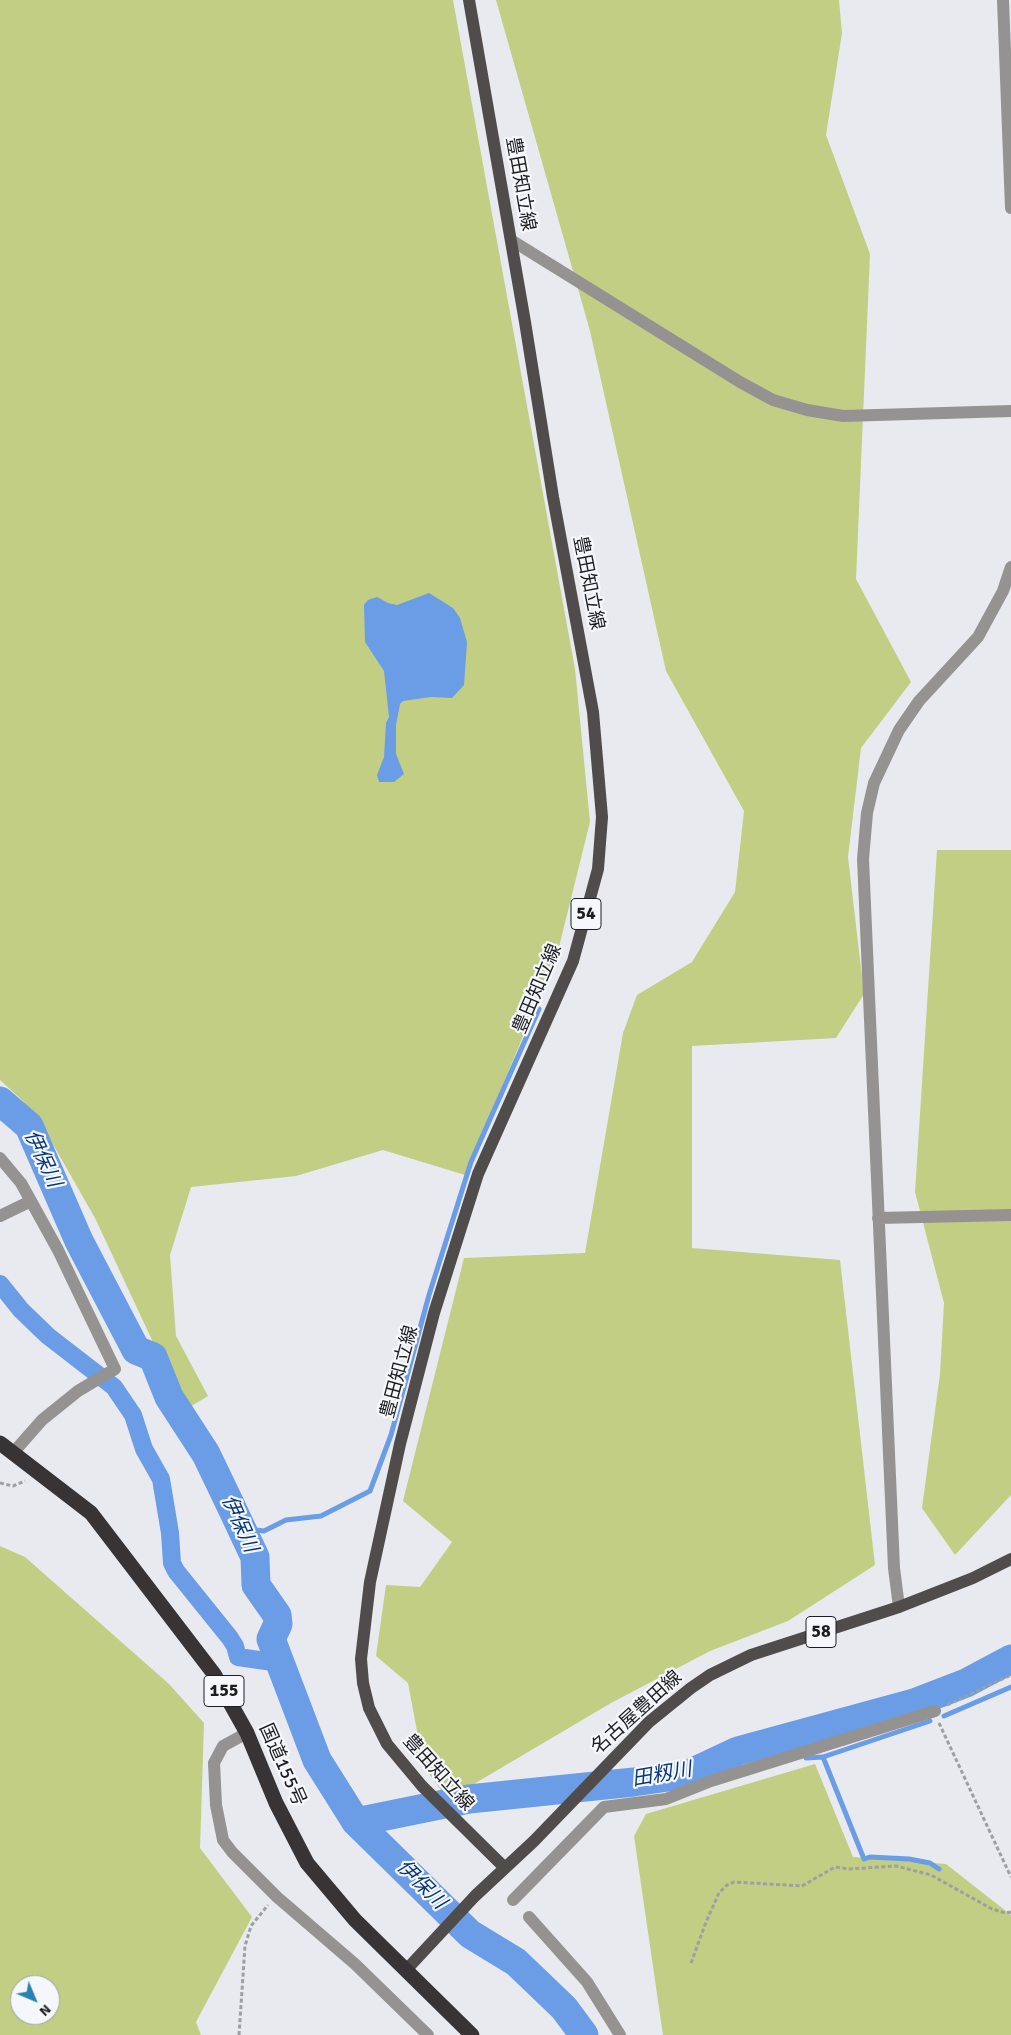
<!DOCTYPE html>
<meta charset="utf-8">
<style>
body{margin:0}
#map{position:relative;width:1011px;height:2035px;overflow:hidden;background:#e8eaef;font-family:Signika,sans-serif}
canvas{display:block}
.north{position:absolute;left:10px;top:1975px;width:50px;height:50px;box-sizing:border-box;background:#f5f7fc;border:1px solid #9fa0a4;border-radius:50%;rotate:135deg;font-size:14px;font-weight:700;line-height:20px;text-align:center;color:#1d1e20}
.north::after{content:'';display:block;margin:auto;width:18px;height:22px;background:#2b81b0;clip-path:polygon(50% 0,100% 100%,50% 72%,0 100%)}
</style>
<div id="map">
<canvas width="1011" height="2035"></canvas>
<div class="north">N</div>
</div>
<script>
const context = document.querySelector('canvas').getContext('2d');
context.lineJoin = 'round';
function paint(path, color) {
  context.fillStyle = color;
  context.fill(path, 'evenodd');
}
function shape(rows) {
  const path = new Path2D();
  for (const r of rows) {
    path.moveTo(r[0], r[1]);
    for (let i = 2; i < r.length; i += 2) path.lineTo(r[i], r[i + 1]);
  }
  return path;
}
function stroke(path, color, width, dash) {
  context.strokeStyle = color;
  context.lineWidth = width;
  context.lineCap = dash ? 'butt' : 'round';
  context.setLineDash(dash || []);
  context.stroke(path);
}
function write(font, color, halo, rows, align = 'center') {
  context.font = font + ' Signika,"Noto Sans JP",sans-serif';
  context.lineWidth = 4.5;
  context.setLineDash([]);
  context.textBaseline = 'middle';
  context.strokeStyle = halo;
  context.fillStyle = color;
  for (const [text, x, y, turn = 0] of rows) {
    context.save();
    context.translate(x, y);
    context.rotate((+turn || 0) * Math.PI / 180);
    context.textAlign = isNaN(turn) ? turn : align;
    if (halo) context.strokeText(text, 0, 0);
    context.fillText(text, 0, 0);
    context.restore();
  }
}
const green = shape([
 [0,0,453,0,575,669,590,822,557,955,465,1175,383,1150,296,1176,191,1187,170,1255,176,1336,208,1396,188,1408,159,1355,95,1218,46,1132,23,1101,0,1080],
 [496,0,839,0,842,33,826,135,870,254,856,579,911,682,861,748,848,857,864,994,836,1038,692,1046,692,1248,840,1260,875,1565,788,1621,710,1651,611,1703,457,1794,441,1790,411,1749,417,1731,408,1683,376,1656,386,1585,420,1587,452,1542,403,1501,464,1258,585,1253,623,1033,637,995,692,962,735,892,744,811,666,671,590,331],
 [937,850,1011,850,1011,1495,955,1555,922,1508,940,1374,944,1303,915,1192],
 [0,1546,25,1557,169,1684,204,1723,200,1848,252,1917,196,2022,201,2035,0,2035],
 [20,1985,50,1985,50,2015,20,2015],
 [815,1764,853,1857,946,1864,1011,1915,1011,2035,663,2035,634,1836,646,1814]
]);
const water = shape([
 [429,593,453,608,460,618,467,642,464,685,452,698,431,697,403,701,400,704,396,725,396,754,404,774,394,782,379,782,377,775,384,757,386,723,389,717,384,671,365,642,364,605,368,600,377,597,388,603,397,605]
]);
const stream = shape([
 [241,1528,264,1531,286,1520,321,1516,370,1491,391,1435,429,1295,471,1162,539,1009],
 [944,1716,1011,1687],
 [823,1757,864,1859,870,1857,909,1859,930,1863,939,1869],
 [806,1758,823,1757,930,1721]
]);
const canal = shape([
 [0,1284,21,1310,48,1336,114,1387,133,1415,144,1449,161,1479,170,1533,172,1563,176,1571,230,1638,235,1646,238,1657,280,1663]
]);
const river = shape([
 [0,1101,29,1126,79,1241,136,1350,153,1357,169,1397,206,1454,230,1504,255,1557,256,1585,277,1615,278,1624,271,1639,317,1760,356,1822,470,1934,516,1962,564,2008,584,2035],
 [356,1822,469,1799,634,1782,689,1774,738,1751,914,1703,966,1683,1011,1659]
]);
const path = shape([
 [0,1483,13,1486,25,1481],
 [947,1705,1011,1675],
 [939,1723,1011,1877],
 [691,1963,706,1922,719,1893,727,1885,734,1882,802,1886,835,1867,849,1869,896,1866,931,1875,992,1909,1005,1913,1011,1912],
 [239,2035,245,1946,251,1926,268,1905]
]);
const minor = shape([
 [1003,0,1011,208],
 [511,240,740,382,773,400,807,410,843,416,1011,411],
 [0,1158,21,1183,58,1250,115,1369,78,1391,42,1420,13,1453],
 [0,1216,31,1201],
 [878,1218,1011,1215],
 [899,1607,894,1568,863,859,867,813,874,783,899,730,919,701,978,637,1003,591,1011,567],
 [247,1733,223,1746,214,1763,216,1805,223,1840,232,1852,277,1897,355,1964,428,2035],
 [513,1900,604,1807,666,1799,711,1781,935,1711],
 [529,1917,587,1982,620,2035]
]);
const major = shape([
 [469,0,525,322,553,497,593,712,602,817,598,869,573,961,478,1174,434,1313,400,1444,370,1582,361,1659,363,1683,369,1708,387,1744,422,1786,505,1868],
 [407,1969,475,1896,534,1841,649,1722,691,1688,710,1675,751,1655,899,1607,973,1578,1011,1559]
]);
const highway = shape([
 [0,1443,91,1513,214,1674,247,1733,276,1803,307,1863,355,1920,472,2035]
]);
const shields = [
 [586,914,30],
 [821,1632,30],
 [224,1691,40]
];
const shieldNames = [
 ["54",586,914],
 ["58",821,1632],
 ["155",224,1691]
];
const streetNames = [
 ["豊田知立線",520,184,80],
 ["豊田知立線",588,583,79],
 ["豊田知立線",538,989,-67],
 ["豊田知立線",400,1372,-75],
 ["名古屋豊田線",637,1713,-42],
 ["国道155号",282,1765,66],
 ["豊田知立線",438,1773,48]
];
const waterNames = [
 ["伊保川",42,1159,65],
 ["伊保川",239,1524,66],
 ["田籾川",662,1775,-10],
 ["伊保川",421,1885,45]
];
paint(green, '#c1ce83');
paint(water, '#6b9de6');
stroke(stream, '#6b9de6', 5);
stroke(canal, '#6b9de6', 18);
stroke(river, '#6b9de6', 29);
stroke(path, '#9d9fa3', 3, [4, 2.5]);
stroke(minor, '#959292', 12);
stroke(major, '#504c4c', 12);
stroke(highway, '#383334', 15);
for (const [x, y, w] of shields) {
  const box = new Path2D();
  box.roundRect(x - w / 2, y - 15.5, w, 31, 4);
  context.fillStyle = '#f5f7fc';
  context.fill(box);
  stroke(box, '#1d1e20', 1);
}
write('bold 18px', '#1d1e20', null, shieldNames);
write('19px', '#1d1e20', '#f5f7fc', streetNames);
write('italic 20px', '#063677', '#f5f7fc', waterNames);
</script>
